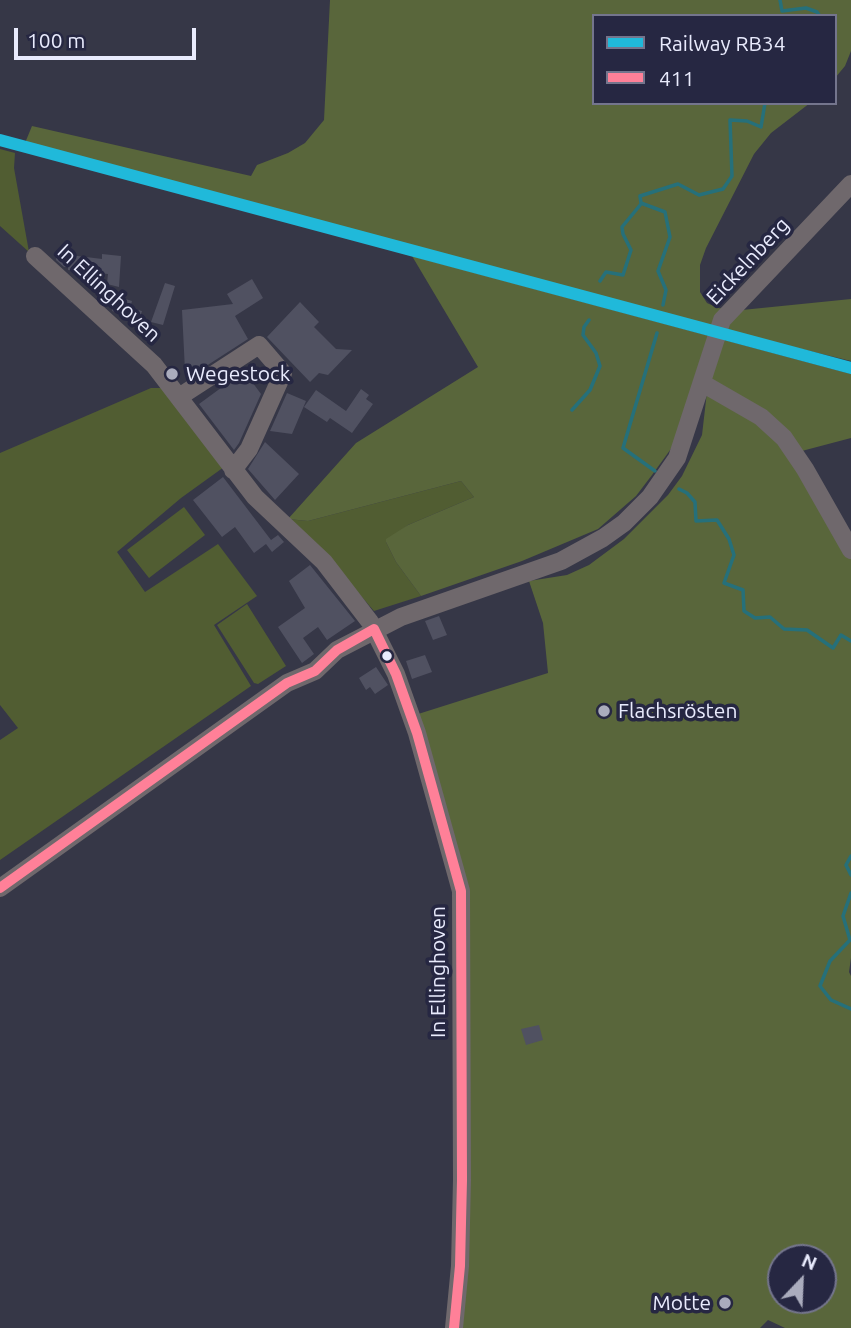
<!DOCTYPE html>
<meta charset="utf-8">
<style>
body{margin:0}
#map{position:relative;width:851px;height:1328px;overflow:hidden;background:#363747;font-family:Ubuntu,sans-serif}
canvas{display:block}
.legend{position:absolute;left:592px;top:14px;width:245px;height:91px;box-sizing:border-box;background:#262742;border:2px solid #74758d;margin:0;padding:9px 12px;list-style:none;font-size:21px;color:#e9ebfd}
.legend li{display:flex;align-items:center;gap:14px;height:35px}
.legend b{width:35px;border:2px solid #74758d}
.north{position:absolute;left:767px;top:1244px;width:70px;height:70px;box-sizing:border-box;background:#262742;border:2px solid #74758d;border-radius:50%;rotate:23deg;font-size:19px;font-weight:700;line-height:28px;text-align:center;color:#e9ebfd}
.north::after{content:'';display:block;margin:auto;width:24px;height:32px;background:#aaacbd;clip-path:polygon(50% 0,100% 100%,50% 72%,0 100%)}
.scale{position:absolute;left:14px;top:28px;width:182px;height:32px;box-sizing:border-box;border:4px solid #e9ebfd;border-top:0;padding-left:9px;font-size:21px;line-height:24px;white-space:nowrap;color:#e9ebfd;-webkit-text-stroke:5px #262742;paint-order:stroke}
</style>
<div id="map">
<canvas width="851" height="1328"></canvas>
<ul class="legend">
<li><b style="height:9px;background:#20b9da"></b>Railway RB34</li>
<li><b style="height:9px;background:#ff8098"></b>411</li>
</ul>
<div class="north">N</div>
<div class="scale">100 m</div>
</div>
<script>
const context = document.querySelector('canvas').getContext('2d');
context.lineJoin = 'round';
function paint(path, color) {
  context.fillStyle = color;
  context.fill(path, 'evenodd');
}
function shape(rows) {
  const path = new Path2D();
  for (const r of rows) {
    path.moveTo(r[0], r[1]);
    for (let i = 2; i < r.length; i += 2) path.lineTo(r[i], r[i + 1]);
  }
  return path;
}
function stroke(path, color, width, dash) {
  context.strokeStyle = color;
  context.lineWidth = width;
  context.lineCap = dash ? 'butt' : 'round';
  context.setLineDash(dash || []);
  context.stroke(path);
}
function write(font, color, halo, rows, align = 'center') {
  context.font = font + ' Ubuntu,sans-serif';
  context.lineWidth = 7;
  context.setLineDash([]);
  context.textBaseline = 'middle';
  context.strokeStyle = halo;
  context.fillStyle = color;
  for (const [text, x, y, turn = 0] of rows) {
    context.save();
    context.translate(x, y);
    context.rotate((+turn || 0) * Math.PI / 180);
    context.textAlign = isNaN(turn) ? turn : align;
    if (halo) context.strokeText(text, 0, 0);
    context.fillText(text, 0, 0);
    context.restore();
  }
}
const green = shape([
 [0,149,15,153,14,168,29,252,0,226],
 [151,388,166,388,224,467,181,498,117,552,145,592,218,544,257,596,214,625,251,686,0,860,0,740,18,728,0,705,0,453],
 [461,481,474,497,408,525,386,542,396,562,421,596,374,611,317,545,288,519,308,521],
 [184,507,205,535,149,578,127,550],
 [247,604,286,666,258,684,254,683,217,625]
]);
const forest = shape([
 [330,0,851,0,851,51,845,66,835,78,835,16,594,16,594,103,810,103,771,133,754,154,706,248,700,265,700,292,707,303,718,308,742,310,851,299,851,361,715,328,25,143,32,126,251,176,257,165,288,153,305,143,324,120],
 [412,256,851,374,851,438,798,452,851,556,851,958,849,972,851,976,851,1328,785,1328,768,1320,760,1328,460,1328,467,909,415,715,548,673,543,623,529,581,567,575,589,565,624,539,668,495,682,476,702,435,708,383,673,446,652,475,636,496,598,529,522,561,421,596,396,562,386,542,386,539,408,525,474,497,461,481,308,521,288,519,356,443,478,367],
 [781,1258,823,1258,823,1300,781,1300]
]);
const stream = shape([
 [780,0,782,11,806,8,817,12,820,16],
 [600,281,606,272,623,275,631,250,623,234,622,227,641,204],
 [663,305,666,290,658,271,670,237,665,212,641,203,640,196,678,184,699,195,723,189,732,176,730,120,747,121,761,127,765,103],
 [572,410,590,390,600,366,596,353,583,335,584,327,589,320],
 [655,471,623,448,657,333],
 [679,489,687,493,695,502,696,521,717,520,729,539,734,555,724,583,743,590,744,611,755,618,770,617,784,629,807,630,833,648,841,635,851,641],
 [851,856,846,865,851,875],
 [851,893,843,916,850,940,830,961,820,986,831,1000,851,1009]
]);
const building = shape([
 [57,250,70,251,70,255,102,259,102,254,121,256,119,287,107,284,108,274,68,270,68,267,64,267,56,260],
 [252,279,263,298,235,316,248,339,200,370,185,371,182,310,233,304,227,294],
 [165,283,175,286,163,325,151,322],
 [116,296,132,301,130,308,142,311,139,320,112,311],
 [300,302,319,322,314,327,336,349,352,350,328,375,319,373,310,382,267,337],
 [244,371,261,394,239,443,234,450,199,404],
 [361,389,369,395,366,399,373,404,352,433,330,418,327,422,304,407,316,390,346,411],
 [287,393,306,401,292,434,270,431],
 [265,442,299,474,275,500,248,469],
 [223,477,271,540,278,535,284,542,272,552,266,544,254,553,235,527,222,537,193,500],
 [310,565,355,621,327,640,318,627,303,638,314,654,302,663,278,627,305,608,289,581],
 [439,616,447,635,433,640,425,621],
 [425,655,432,672,412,679,406,661],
 [376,667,388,685,375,694,370,687,366,690,359,678],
 [539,1025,543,1040,526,1045,521,1029]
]);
const minor = shape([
 [35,256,154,365,255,497,324,562,370,622,396,674,417,733,461,891,462,1180,460,1266,454,1328],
 [702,383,761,417,784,438,805,469,851,550],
 [179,397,259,345,283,373,249,449,233,470],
 [0,888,287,683,315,671,337,650,401,617,561,561,603,538,624,523,650,497,677,458,722,320,851,184]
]);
const bus1 = shape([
 [0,888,287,683,315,671,337,650,374,629,396,674,417,733,461,891,462,1180,460,1266,454,1328]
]);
const rail1 = shape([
 [0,140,851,368]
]);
const markers = [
 [172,374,7,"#aaacbd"],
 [387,656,6,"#e9ebfd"],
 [604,711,7,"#aaacbd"],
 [725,1303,7,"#aaacbd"]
];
const streetNames = [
 ["Eickelnberg",748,261,-47],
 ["In Ellinghoven",109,293,43],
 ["In Ellinghoven",438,972,-90]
];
const poiNames = [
 ["Wegestock",186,374],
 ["Flachsrösten",618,711],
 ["Motte",711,1303,"right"]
];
paint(green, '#515d32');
paint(forest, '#59663b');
stroke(stream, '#26707a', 3.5);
paint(building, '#505161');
stroke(minor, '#6f686c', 18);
stroke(bus1, '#ff8098', 10);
stroke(rail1, '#20b9da', 12);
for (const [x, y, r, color] of markers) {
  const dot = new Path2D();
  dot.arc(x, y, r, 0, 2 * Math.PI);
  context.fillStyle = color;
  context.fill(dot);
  stroke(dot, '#262742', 2.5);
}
write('21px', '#e9ebfd', '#262742', streetNames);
write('21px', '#e9ebfd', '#262742', poiNames, 'left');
</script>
